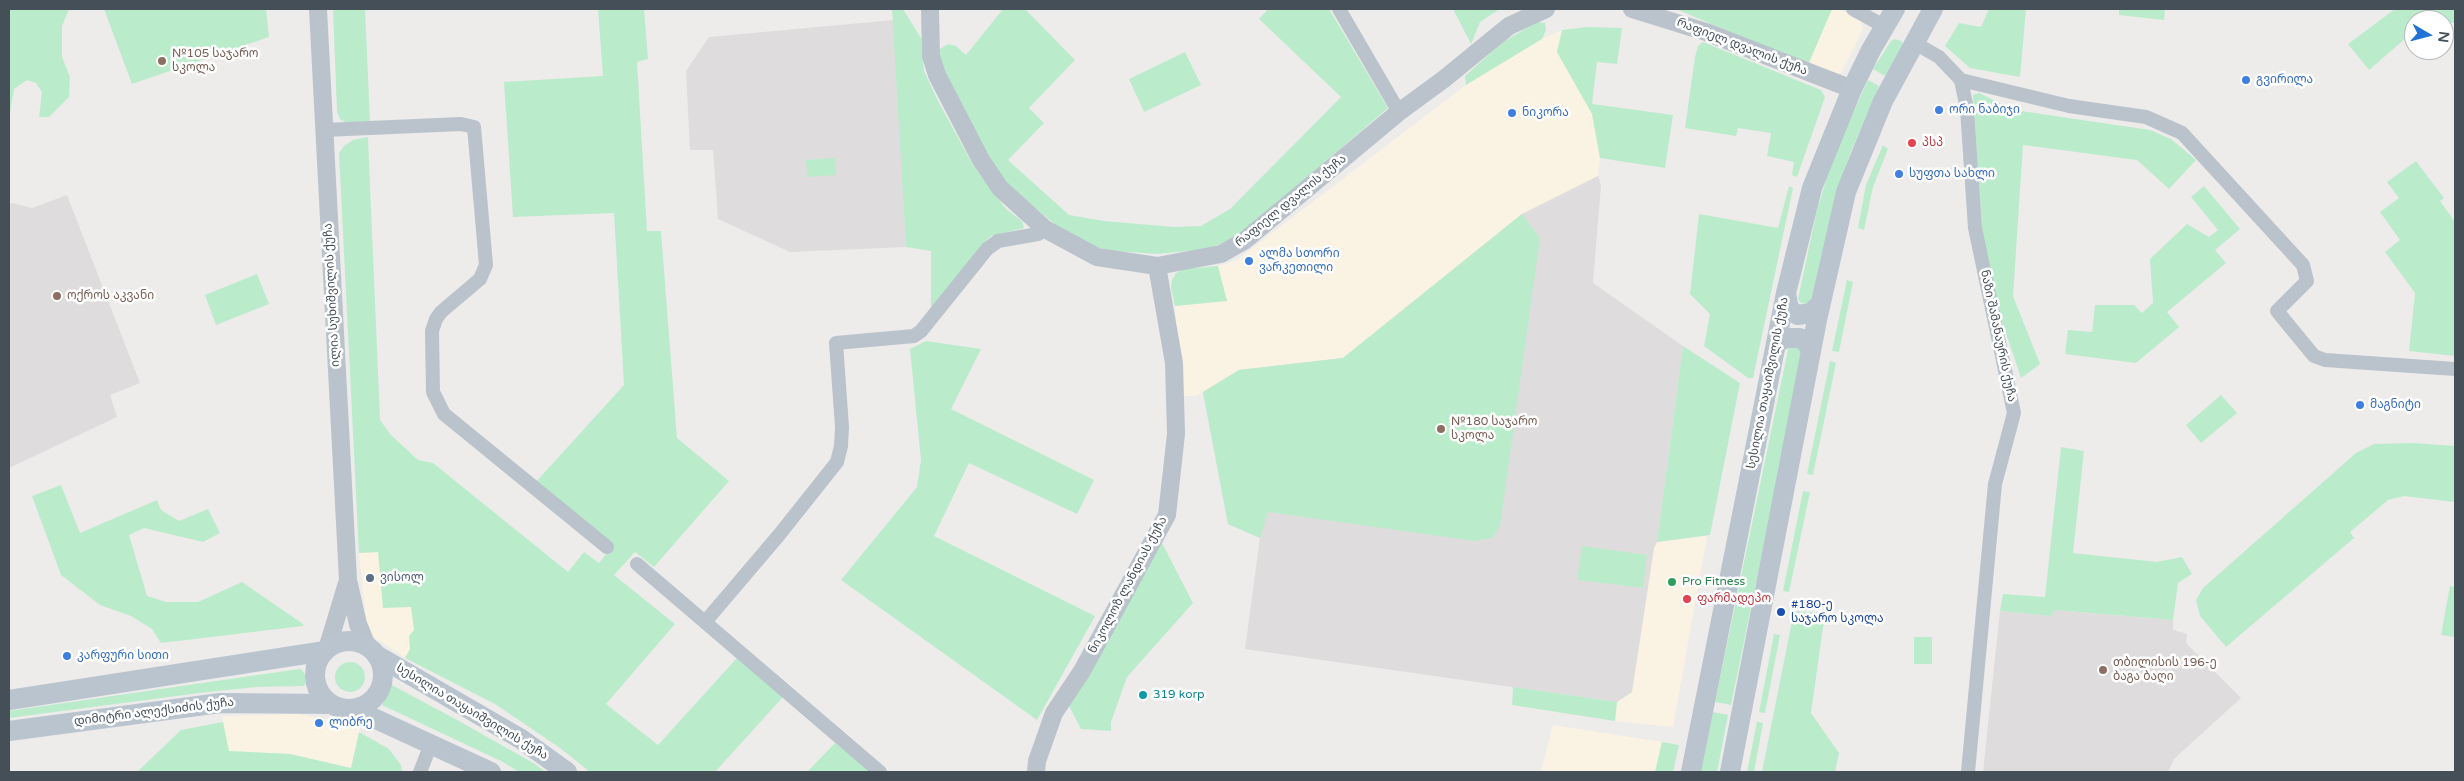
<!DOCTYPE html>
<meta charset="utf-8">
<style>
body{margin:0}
#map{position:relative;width:2464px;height:781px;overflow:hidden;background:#eeebeb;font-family:"Varela Round",sans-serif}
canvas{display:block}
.frame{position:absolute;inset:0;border:10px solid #454f58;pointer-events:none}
.north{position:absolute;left:2404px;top:10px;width:50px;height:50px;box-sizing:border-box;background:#fff;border:1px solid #b5b9bc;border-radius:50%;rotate:98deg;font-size:14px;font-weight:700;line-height:20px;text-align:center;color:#454f58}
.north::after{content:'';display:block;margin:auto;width:18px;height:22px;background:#1f73d5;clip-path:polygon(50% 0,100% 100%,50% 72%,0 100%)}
</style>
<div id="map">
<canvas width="2464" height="781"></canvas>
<div class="frame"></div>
<div class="north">N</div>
</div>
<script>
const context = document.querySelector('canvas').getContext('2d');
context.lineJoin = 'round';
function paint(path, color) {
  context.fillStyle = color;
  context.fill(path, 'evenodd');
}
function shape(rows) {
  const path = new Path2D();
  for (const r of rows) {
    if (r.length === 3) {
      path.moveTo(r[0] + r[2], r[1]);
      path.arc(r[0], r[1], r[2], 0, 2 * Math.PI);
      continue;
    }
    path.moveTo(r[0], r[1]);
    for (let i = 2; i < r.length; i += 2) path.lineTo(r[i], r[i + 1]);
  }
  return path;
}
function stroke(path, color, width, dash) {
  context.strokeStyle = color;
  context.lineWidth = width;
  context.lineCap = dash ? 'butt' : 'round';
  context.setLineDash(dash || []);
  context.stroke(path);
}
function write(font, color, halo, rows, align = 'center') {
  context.font = font + ' "Varela Round","Noto Sans Georgian",sans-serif';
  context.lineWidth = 5;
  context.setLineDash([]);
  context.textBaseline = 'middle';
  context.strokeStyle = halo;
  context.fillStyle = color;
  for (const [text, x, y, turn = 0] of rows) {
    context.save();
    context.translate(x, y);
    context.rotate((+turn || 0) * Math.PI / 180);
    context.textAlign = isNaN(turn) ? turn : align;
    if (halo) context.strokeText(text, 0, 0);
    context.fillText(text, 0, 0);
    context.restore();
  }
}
const commercial = shape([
 [1832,9,1840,9,1861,21,1863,29,1841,73,1832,74,1808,65],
 [1562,30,1557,52,1592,114,1600,158,1598,176,1522,214,1343,358,1239,370,1196,396,1180,396,1175,306,1224,301,1218,266,1237,260,1471,81,1542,39],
 [1707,536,1673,727,1615,721,1617,702,1632,692,1654,548,1657,542],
 [378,552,411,607,414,630,409,641,411,649,406,658,375,638,367,629,359,553],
 [296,714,361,725,352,768,290,754,228,751,222,716],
 [1553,725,1662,742,1655,772,1541,772]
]);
const education = shape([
 [894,20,906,247,790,252,718,219,713,150,690,150,686,71,709,37],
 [1598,176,1601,185,1593,283,1683,346,1657,542,1654,548,1632,692,1617,702,1245,649,1260,538,1228,524,1203,392,1239,370,1343,358,1522,214],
 [67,195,140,383,110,395,117,417,9,468,9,205,12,203,32,208],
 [2055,610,2173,620,2173,630,2187,634,2186,643,2241,698,2174,759,2168,772,1983,772,2000,611,2051,616]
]);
const green = shape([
 [9,9,69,9,62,26,62,57,70,77,69,97,49,117,39,117,42,92,36,83,27,80,14,89,9,119],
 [104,9,266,9,269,37,132,84],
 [333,9,365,9,370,122,347,123,340,119,337,111],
 [598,9,644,9,648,59,637,62,647,231,661,231,677,438,729,481,654,567,635,552,614,575,675,624,606,704,658,745,737,658,783,697,715,772,590,772,560,748,495,704,405,658,410,649,409,636,414,630,411,607,383,608,378,552,359,553,339,153,344,146,353,140,368,137,380,420,391,435,418,460,433,463,568,572,584,552,599,563,607,553,535,483,624,385,614,213,513,217,504,82,603,76],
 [892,9,903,9,921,38,924,71,938,101,973,165,1006,209,1022,221,1024,228,991,236,980,246,931,317,931,251,906,247],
 [1003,9,1025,9,1075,60,1029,108,1044,123,1008,160,1069,215,1104,221,1174,227,1201,226,1230,209,1341,97,1259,19,1268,9,1329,9,1388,108,1237,237,1208,249,1157,254,1114,251,1094,247,1063,231,1012,189,998,173,946,77,940,60,940,49,948,44,956,46,966,55],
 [1453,9,1500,9,1480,22,1471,44],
 [1676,9,1832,9,1808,65],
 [1989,9,2026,9,2020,77,1970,68,1945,46,1959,23,1981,27],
 [2119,9,2165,9,2164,20,2119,15],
 [2395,9,2455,9,2455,23,2444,23,2444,20,2414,20,2414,31,2369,70,2348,44],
 [1537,22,1545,23,1546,30,1542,39,1466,85,1465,76,1503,42],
 [1587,27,1622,28,1617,64,1597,62,1592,104,1673,115,1665,168,1600,158,1592,114,1557,52,1562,30],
 [1895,39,1901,41,1903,44,1885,76,1873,69,1891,41],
 [1703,42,1821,90,1825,97,1797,177,1792,175,1794,162,1767,156,1771,133,1738,128,1736,136,1685,128,1695,57,1698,46],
 [1185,52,1201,85,1144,112,1129,79],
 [1868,80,1879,86,1850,154,1839,187,1814,300,1809,304,1801,303,1798,299,1817,210,1827,177,1839,144],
 [1979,93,2014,110,2150,130,2171,139,2196,160,2169,189,2137,160,2023,145,2013,296,2040,364,2021,378,1989,282,1983,243,1973,95],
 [1883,145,1888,149,1873,187,1864,230,1858,228,1866,185],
 [835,158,836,175,808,177,806,160],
 [2416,161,2444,198,2440,201,2455,222,2455,356,2409,351,2415,293,2385,252,2400,240,2380,212,2399,198,2387,182],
 [1789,186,1793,188,1753,378,1748,378,1704,346,1710,314,1690,294,1699,214,1778,228],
 [2204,186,2240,229,2215,250,2226,263,2167,312,2179,327,2136,363,2065,354,2068,330,2092,332,2095,305,2134,305,2142,313,2153,303,2150,259,2187,224,2209,237,2218,230,2191,197],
 [1522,214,1540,238,1500,526,1492,538,1475,541,1268,512,1260,538,1228,524,1203,392,1239,370,1343,358],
 [1218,266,1227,301,1175,306,1171,288,1172,280,1176,273,1184,269],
 [257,274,269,304,216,325,205,295],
 [1847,280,1853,282,1839,352,1832,351],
 [926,341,981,349,951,409,1094,480,1077,514,969,463,934,536,1095,616,1037,720,841,580,917,487,921,460,910,349],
 [1789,345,1804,349,1731,705,1715,702],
 [1683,346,1740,383,1710,535,1657,542],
 [1830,361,1836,363,1813,475,1807,474],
 [2221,395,2237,413,2201,443,2186,425],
 [2412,443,2455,446,2455,502,2404,496,2388,500,2350,532,2354,538,2226,647,2200,616,2196,600,2203,588,2356,453,2374,444],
 [2061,447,2084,451,2073,553,2157,562,2182,557,2192,574,2178,583,2173,620,2055,610,2051,616,2000,611,2003,594,2045,597],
 [61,485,80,533,157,500,161,510,179,521,208,509,220,533,203,542,144,528,129,535,147,596,166,602,198,602,242,582,303,624,303,626,161,643,152,629,131,616,100,605,61,575,32,496],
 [1803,491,1810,492,1789,592,1783,591],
 [1162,543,1193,603,1127,677,1111,722,1111,731,1081,729,1068,704],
 [1582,546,1647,555,1643,588,1577,580],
 [2450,586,2455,587,2455,637,2441,635],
 [1794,611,1825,613,1811,713,1839,753,1835,772,1762,772],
 [1774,634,1780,635,1765,713,1759,712],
 [1914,637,1932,637,1932,664,1914,664],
 [350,677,15],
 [299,669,302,670,307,678,304,686,257,687,207,692,9,718,9,711],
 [390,684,459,721,535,764,545,772,519,772,503,762,382,705],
 [1513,687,1617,702,1615,721,1512,705],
 [1713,712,1728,715,1717,772,1701,772],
 [223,722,229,751,290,754,351,768,359,732,389,749,401,765,402,772,137,772,181,730],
 [1757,722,1763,723,1754,772,1747,772],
 [1662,742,1679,745,1673,772,1655,772],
 [835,743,872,772,807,772]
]);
const minor = shape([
 [1339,9,1399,112],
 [1853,9,1884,26],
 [1913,42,1939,57,1961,80,1967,109,1975,228,2014,413,1995,484,1968,772],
 [1961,80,2069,106,2146,117,2182,133,2303,265,2307,281,2277,311,2314,356,2325,360,2455,369],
 [324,130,461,124,474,127,486,265,480,279,441,312,436,319,432,331,433,392,444,414,607,547],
 [637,564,880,772],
 [705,622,779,535,837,462,841,446,842,427,836,343,914,336,921,331,987,249,998,241,1038,234,1045,229],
 [420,772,431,744]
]);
const tertiary = shape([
 [318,9,348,580,358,624,367,646],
 [930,9,931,56,937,75,981,160,1000,188,1045,229,1097,257,1157,266,1221,254,1244,241,1399,112,1444,79,1509,26,1546,9],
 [1632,9,1706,32,1852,89],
 [327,649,347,583],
 [1036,772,1037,761,1054,713,1082,671,1167,515,1176,434,1174,363,1157,266]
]);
const secondary = shape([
 [1786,293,1788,305,1791,311,1798,315,1811,313,1821,303],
 [1776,343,1786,338,1800,338,1806,342,1811,351],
 [349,675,34],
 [376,655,521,739,567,772],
 [9,700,325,651],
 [354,709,491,772],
 [9,731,220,703,331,704],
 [1691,772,1786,293,1812,188,1852,89,1871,50,1895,9],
 [1730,772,1817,320,1846,192,1883,101,1933,9]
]);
const markers = [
 [162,61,5,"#8d6e63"],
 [2246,80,5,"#3f7fe0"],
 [1939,110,5,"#3f7fe0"],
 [1512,113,5,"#3f7fe0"],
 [1912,143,5,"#e0444e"],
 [1899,174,5,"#3f7fe0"],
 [1249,261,5,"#3f7fe0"],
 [57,296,5,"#8d6e63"],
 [2360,405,5,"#3f7fe0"],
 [1441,429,5,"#8d6e63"],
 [370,578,5,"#5c6f8a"],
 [1672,582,5,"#2e9e5b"],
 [1687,599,5,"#e0444e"],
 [1781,612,5,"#1a4fb4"],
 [67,656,5,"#3f7fe0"],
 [2103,670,5,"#8d6e63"],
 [1143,695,5,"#0f9aa8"],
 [319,723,5,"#3f7fe0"]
];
const streetNames = [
 ["რაფიელ დვალის ქუჩა",1742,47,21],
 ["რაფიელ დვალის ქუჩა",1291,201,-39],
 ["ილია სუხიშვილის ქუჩა",332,295,-93],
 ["ნაზი შამანაურის ქუჩა",1998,336,78],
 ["სესილია თაყაიშვილის ქუჩა",1768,383,-79],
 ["ნიკოლოზ ლანდიას ქუჩა",1128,585,-62],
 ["დიმიტრი ალექსიძის ქუჩა",154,712,-7],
 ["სესილია თაყაიშვილის ქუჩა",472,712,31]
];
const educationNames = [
 ["№105 საჯარო",172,54],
 ["სკოლა",172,68],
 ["ოქროს აკვანი",67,296],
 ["№180 საჯარო",1451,422],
 ["სკოლა",1451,436],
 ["თბილისის 196-ე",2113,663],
 ["ბაგა ბაღი",2113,677]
];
const shopNames = [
 ["გვირილა",2256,80],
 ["ორი ნაბიჯი",1949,110],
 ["ნიკორა",1522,113],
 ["სუფთა სახლი",1909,174],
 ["ალმა სთორი",1259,254],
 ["ვარკეთილი",1259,268],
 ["მაგნიტი",2370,405],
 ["კარფური სითი",77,656],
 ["ლიბრე",329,723]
];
const healthNames = [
 ["პსპ",1922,143],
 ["ფარმადეპო",1697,599]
];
const serviceNames = [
 ["ვისოლ",380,578]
];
const leisureNames = [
 ["Pro Fitness",1682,582]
];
const transitNames = [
 ["#180-ე",1791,605],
 ["საჯარო სკოლა",1791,619]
];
const cultureNames = [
 ["319 korp",1153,695]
];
paint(commercial, '#faf3e3');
paint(education, '#dfdcdd');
paint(green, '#baeccc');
stroke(minor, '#bac3cb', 14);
stroke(tertiary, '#bac3cb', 18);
stroke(secondary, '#b9c4cf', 20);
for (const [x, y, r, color] of markers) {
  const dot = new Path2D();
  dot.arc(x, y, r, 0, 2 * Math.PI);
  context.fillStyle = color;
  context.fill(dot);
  stroke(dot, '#fff', 2);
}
write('12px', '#454f58', '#fff', streetNames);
write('12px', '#785e54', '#fff', educationNames, 'left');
write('12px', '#366cbe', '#fff', shopNames, 'left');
write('12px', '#be3a42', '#fff', healthNames, 'left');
write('12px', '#4e5e75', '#fff', serviceNames, 'left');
write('12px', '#27864d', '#fff', leisureNames, 'left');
write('12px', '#164399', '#fff', transitNames, 'left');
write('12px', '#0d838f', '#fff', cultureNames, 'left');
</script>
